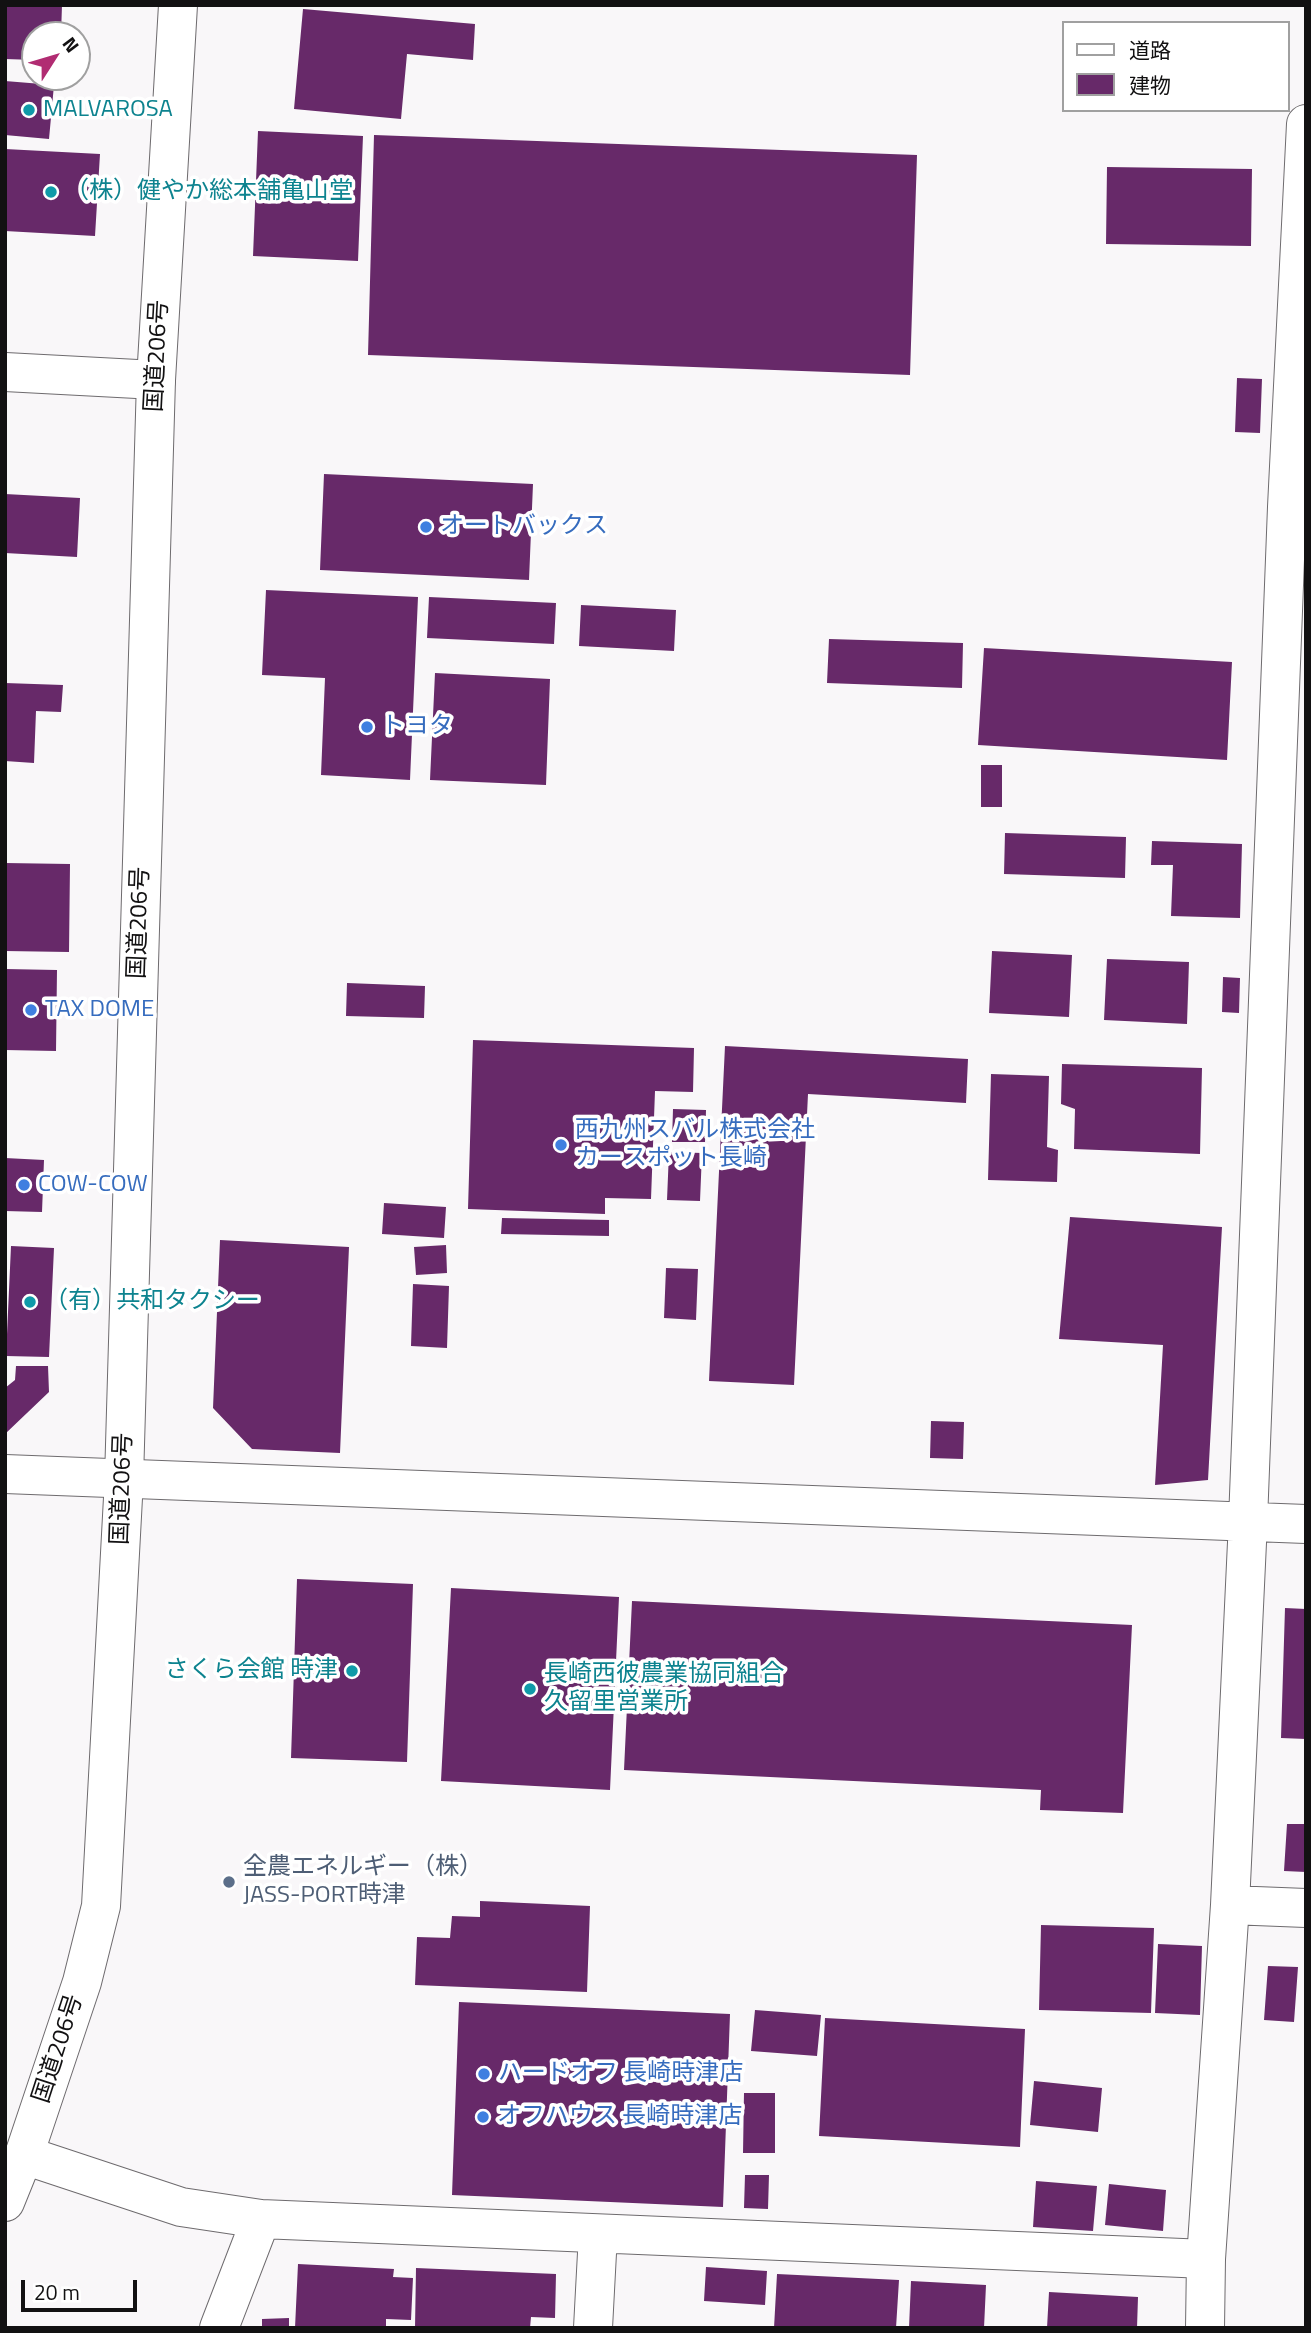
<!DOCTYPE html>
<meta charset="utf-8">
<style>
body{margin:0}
#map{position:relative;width:1311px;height:2333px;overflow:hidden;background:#f9f7f9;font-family:"Titillium Web","Noto Sans JP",sans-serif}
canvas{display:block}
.frame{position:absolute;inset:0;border:7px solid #121112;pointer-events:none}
.legend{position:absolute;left:1062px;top:21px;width:228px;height:91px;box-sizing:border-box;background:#fff;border:2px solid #a0a0a0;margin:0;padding:9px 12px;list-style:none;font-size:21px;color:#121112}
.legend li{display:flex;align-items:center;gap:14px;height:35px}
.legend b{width:35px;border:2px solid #a0a0a0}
.north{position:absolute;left:21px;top:21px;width:70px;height:70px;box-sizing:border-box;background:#fff;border:2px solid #a0a0a0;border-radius:50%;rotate:53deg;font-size:19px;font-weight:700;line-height:28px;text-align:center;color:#121112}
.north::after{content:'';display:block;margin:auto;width:24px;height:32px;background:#b12c72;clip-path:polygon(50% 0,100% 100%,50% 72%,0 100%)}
.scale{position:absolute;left:21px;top:2280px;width:116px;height:32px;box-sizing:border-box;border:4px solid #121112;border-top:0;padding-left:9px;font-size:21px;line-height:24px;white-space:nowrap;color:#121112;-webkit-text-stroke:5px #fff;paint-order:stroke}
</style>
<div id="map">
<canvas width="1311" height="2333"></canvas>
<div class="frame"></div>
<ul class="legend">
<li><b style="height:9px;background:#fff"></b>道路</li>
<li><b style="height:19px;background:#672969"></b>建物</li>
</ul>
<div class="north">N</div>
<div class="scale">20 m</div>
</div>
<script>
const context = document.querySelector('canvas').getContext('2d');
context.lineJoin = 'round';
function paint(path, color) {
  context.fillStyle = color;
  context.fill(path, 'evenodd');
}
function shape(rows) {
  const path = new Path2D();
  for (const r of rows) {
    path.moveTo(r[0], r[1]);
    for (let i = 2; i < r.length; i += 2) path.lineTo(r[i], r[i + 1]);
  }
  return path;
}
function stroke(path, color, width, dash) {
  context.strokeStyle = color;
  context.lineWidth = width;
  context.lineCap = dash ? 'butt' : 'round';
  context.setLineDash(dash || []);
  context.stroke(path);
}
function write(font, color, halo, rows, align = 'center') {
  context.font = font + ' "Titillium Web","Noto Sans JP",sans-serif';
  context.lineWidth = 7;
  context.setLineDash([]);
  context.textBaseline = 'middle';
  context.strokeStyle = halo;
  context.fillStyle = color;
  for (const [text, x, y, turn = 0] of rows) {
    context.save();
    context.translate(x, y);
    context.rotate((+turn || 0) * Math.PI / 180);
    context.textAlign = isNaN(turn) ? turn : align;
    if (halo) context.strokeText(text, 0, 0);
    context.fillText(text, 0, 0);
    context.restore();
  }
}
const building = shape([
 [5,5,62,5,61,35,35,35,35,60,5,59],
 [303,9,475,24,473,60,407,54,401,119,294,109],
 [5,81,54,85,49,139,5,135],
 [258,131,363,136,358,261,253,256],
 [374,135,917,155,910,375,368,355],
 [5,149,100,154,95,236,5,231],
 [1107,167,1252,169,1251,246,1106,244],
 [1237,378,1262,379,1260,433,1235,432],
 [324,474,533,484,529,580,320,570],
 [5,494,80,498,77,557,5,553],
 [266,590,418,597,410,780,321,775,325,678,262,675],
 [429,597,556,603,554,644,427,638],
 [581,605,676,610,674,651,579,646],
 [829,639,963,643,962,688,827,683],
 [984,648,1232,662,1227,760,978,745],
 [435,673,550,679,546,785,430,780],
 [5,683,63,685,61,712,36,711,34,763,5,761],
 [981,765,1002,765,1002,807,981,807],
 [1005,833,1126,837,1125,878,1004,874],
 [1152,841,1242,844,1240,918,1171,916,1173,865,1151,865],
 [5,863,70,864,69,952,5,951],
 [992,951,1072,955,1069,1017,989,1013],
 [1107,959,1189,962,1187,1024,1104,1020],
 [5,969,57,970,56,1051,5,1050],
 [1223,977,1240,978,1239,1013,1222,1012],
 [347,983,425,986,424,1018,346,1016],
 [473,1040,694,1048,693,1092,655,1091,651,1199,605,1198,605,1214,468,1209],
 [725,1046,968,1059,966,1103,808,1094,794,1385,709,1381],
 [1062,1064,1202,1068,1200,1154,1074,1149,1075,1109,1061,1104],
 [991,1074,1049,1076,1047,1147,1058,1150,1057,1182,988,1180],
 [673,1109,706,1110,705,1142,672,1142],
 [669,1152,702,1153,700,1201,667,1200],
 [5,1158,44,1160,42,1212,5,1211],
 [384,1203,446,1207,444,1238,382,1234],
 [1070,1217,1222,1227,1208,1480,1155,1485,1163,1345,1059,1339],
 [502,1218,609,1220,609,1236,501,1234],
 [220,1240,349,1247,340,1453,252,1449,213,1408],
 [446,1245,447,1273,416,1275,414,1247],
 [11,1246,54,1248,49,1357,6,1356],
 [666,1268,698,1269,696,1320,664,1318],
 [413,1284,449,1286,447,1348,411,1346],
 [16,1366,48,1366,49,1392,5,1434,5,1388,15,1380],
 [931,1421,964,1422,963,1459,930,1458],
 [297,1579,413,1584,407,1762,291,1758],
 [451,1588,619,1597,610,1790,441,1781],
 [632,1601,1132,1625,1123,1813,1040,1810,1041,1790,624,1770],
 [1285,1608,1306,1609,1306,1739,1281,1738],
 [1287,1824,1306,1824,1306,1872,1284,1871],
 [480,1901,590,1906,587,1992,415,1985,417,1937,450,1938,452,1916,480,1917],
 [1041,1925,1154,1928,1151,2013,1039,2010],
 [1158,1944,1202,1946,1200,2015,1155,2013],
 [1268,1966,1298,1967,1294,2022,1264,2020],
 [459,2002,730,2014,723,2207,452,2195],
 [755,2010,821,2015,817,2056,751,2051],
 [825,2018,1025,2029,1020,2147,819,2136],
 [1034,2081,1102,2088,1098,2132,1030,2125],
 [744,2093,775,2093,775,2153,743,2153],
 [745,2175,769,2175,768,2209,744,2208],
 [1036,2181,1097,2186,1093,2231,1033,2227],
 [1109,2184,1166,2190,1163,2231,1105,2225],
 [298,2264,394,2269,393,2277,413,2278,411,2320,386,2319,386,2328,295,2328],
 [706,2267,767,2271,765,2305,704,2301],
 [416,2268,556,2274,555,2318,531,2317,530,2328,415,2328],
 [777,2274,899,2280,896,2328,774,2328],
 [911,2281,986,2285,984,2328,909,2328],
 [1049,2292,1138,2297,1137,2328,1047,2328],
 [289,2318,289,2328,262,2328,262,2319]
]);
const minor = shape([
 [5,372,156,380],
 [5,1474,1306,1524],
 [1230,1905,1306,1908],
 [24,2155,181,2207,261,2219,1206,2259],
 [219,2328,261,2219],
 [593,2328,598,2234],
 [1205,2328,1206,2259,1230,1905,1248,1521,1287,507,1306,124]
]);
const highway = shape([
 [5,2202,24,2155,82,1982,101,1906,124,1479,156,380,178,5]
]);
const markers = [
 [29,110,7,"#0f9aa8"],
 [51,192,7,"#0f9aa8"],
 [426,527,7,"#3f7fe0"],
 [367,727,7,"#3f7fe0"],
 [31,1010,7,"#3f7fe0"],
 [561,1145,7,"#3f7fe0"],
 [24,1185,7,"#3f7fe0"],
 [30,1302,7,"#0f9aa8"],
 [352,1671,7,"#0f9aa8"],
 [530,1689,7,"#0f9aa8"],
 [229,1882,7,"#5c6f8a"],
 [484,2074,7,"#3f7fe0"],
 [483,2117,7,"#3f7fe0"]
];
const cultureNames = [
 ["MALVAROSA",43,110],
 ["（株）健やか総本舗亀山堂",65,192],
 ["（有）共和タクシー",44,1302],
 ["さくら会館 時津",338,1671,"right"],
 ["長崎西彼農業協同組合",544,1675],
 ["久留里営業所",544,1703]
];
const streetNames = [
 ["国道206号",158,356,-87],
 ["国道206号",140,923,-88],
 ["国道206号",123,1489,-88],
 ["国道206号",59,2049,-72]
];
const shopNames = [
 ["オートバックス",440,527],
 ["トヨタ",381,727],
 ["TAX DOME",45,1010],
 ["西九州スバル株式会社",575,1131],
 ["カースポット長崎",575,1159],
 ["COW-COW",38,1185],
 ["ハードオフ 長崎時津店",498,2074],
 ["オフハウス 長崎時津店",497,2117]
];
const serviceNames = [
 ["全農エネルギー（株）",243,1868],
 ["JASS-PORT時津",243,1896]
];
paint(building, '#672969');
stroke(minor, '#6e6b6e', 40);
stroke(highway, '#6e6b6e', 40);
stroke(minor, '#fff', 38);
stroke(highway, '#fff', 38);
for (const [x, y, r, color] of markers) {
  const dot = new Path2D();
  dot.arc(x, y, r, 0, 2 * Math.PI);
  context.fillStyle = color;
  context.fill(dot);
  stroke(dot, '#fff', 2.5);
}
write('24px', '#0d838f', '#fff', cultureNames, 'left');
write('24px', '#121112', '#fff', streetNames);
write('24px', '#366cbe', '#fff', shopNames, 'left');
write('24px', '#4e5e75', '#fff', serviceNames, 'left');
</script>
